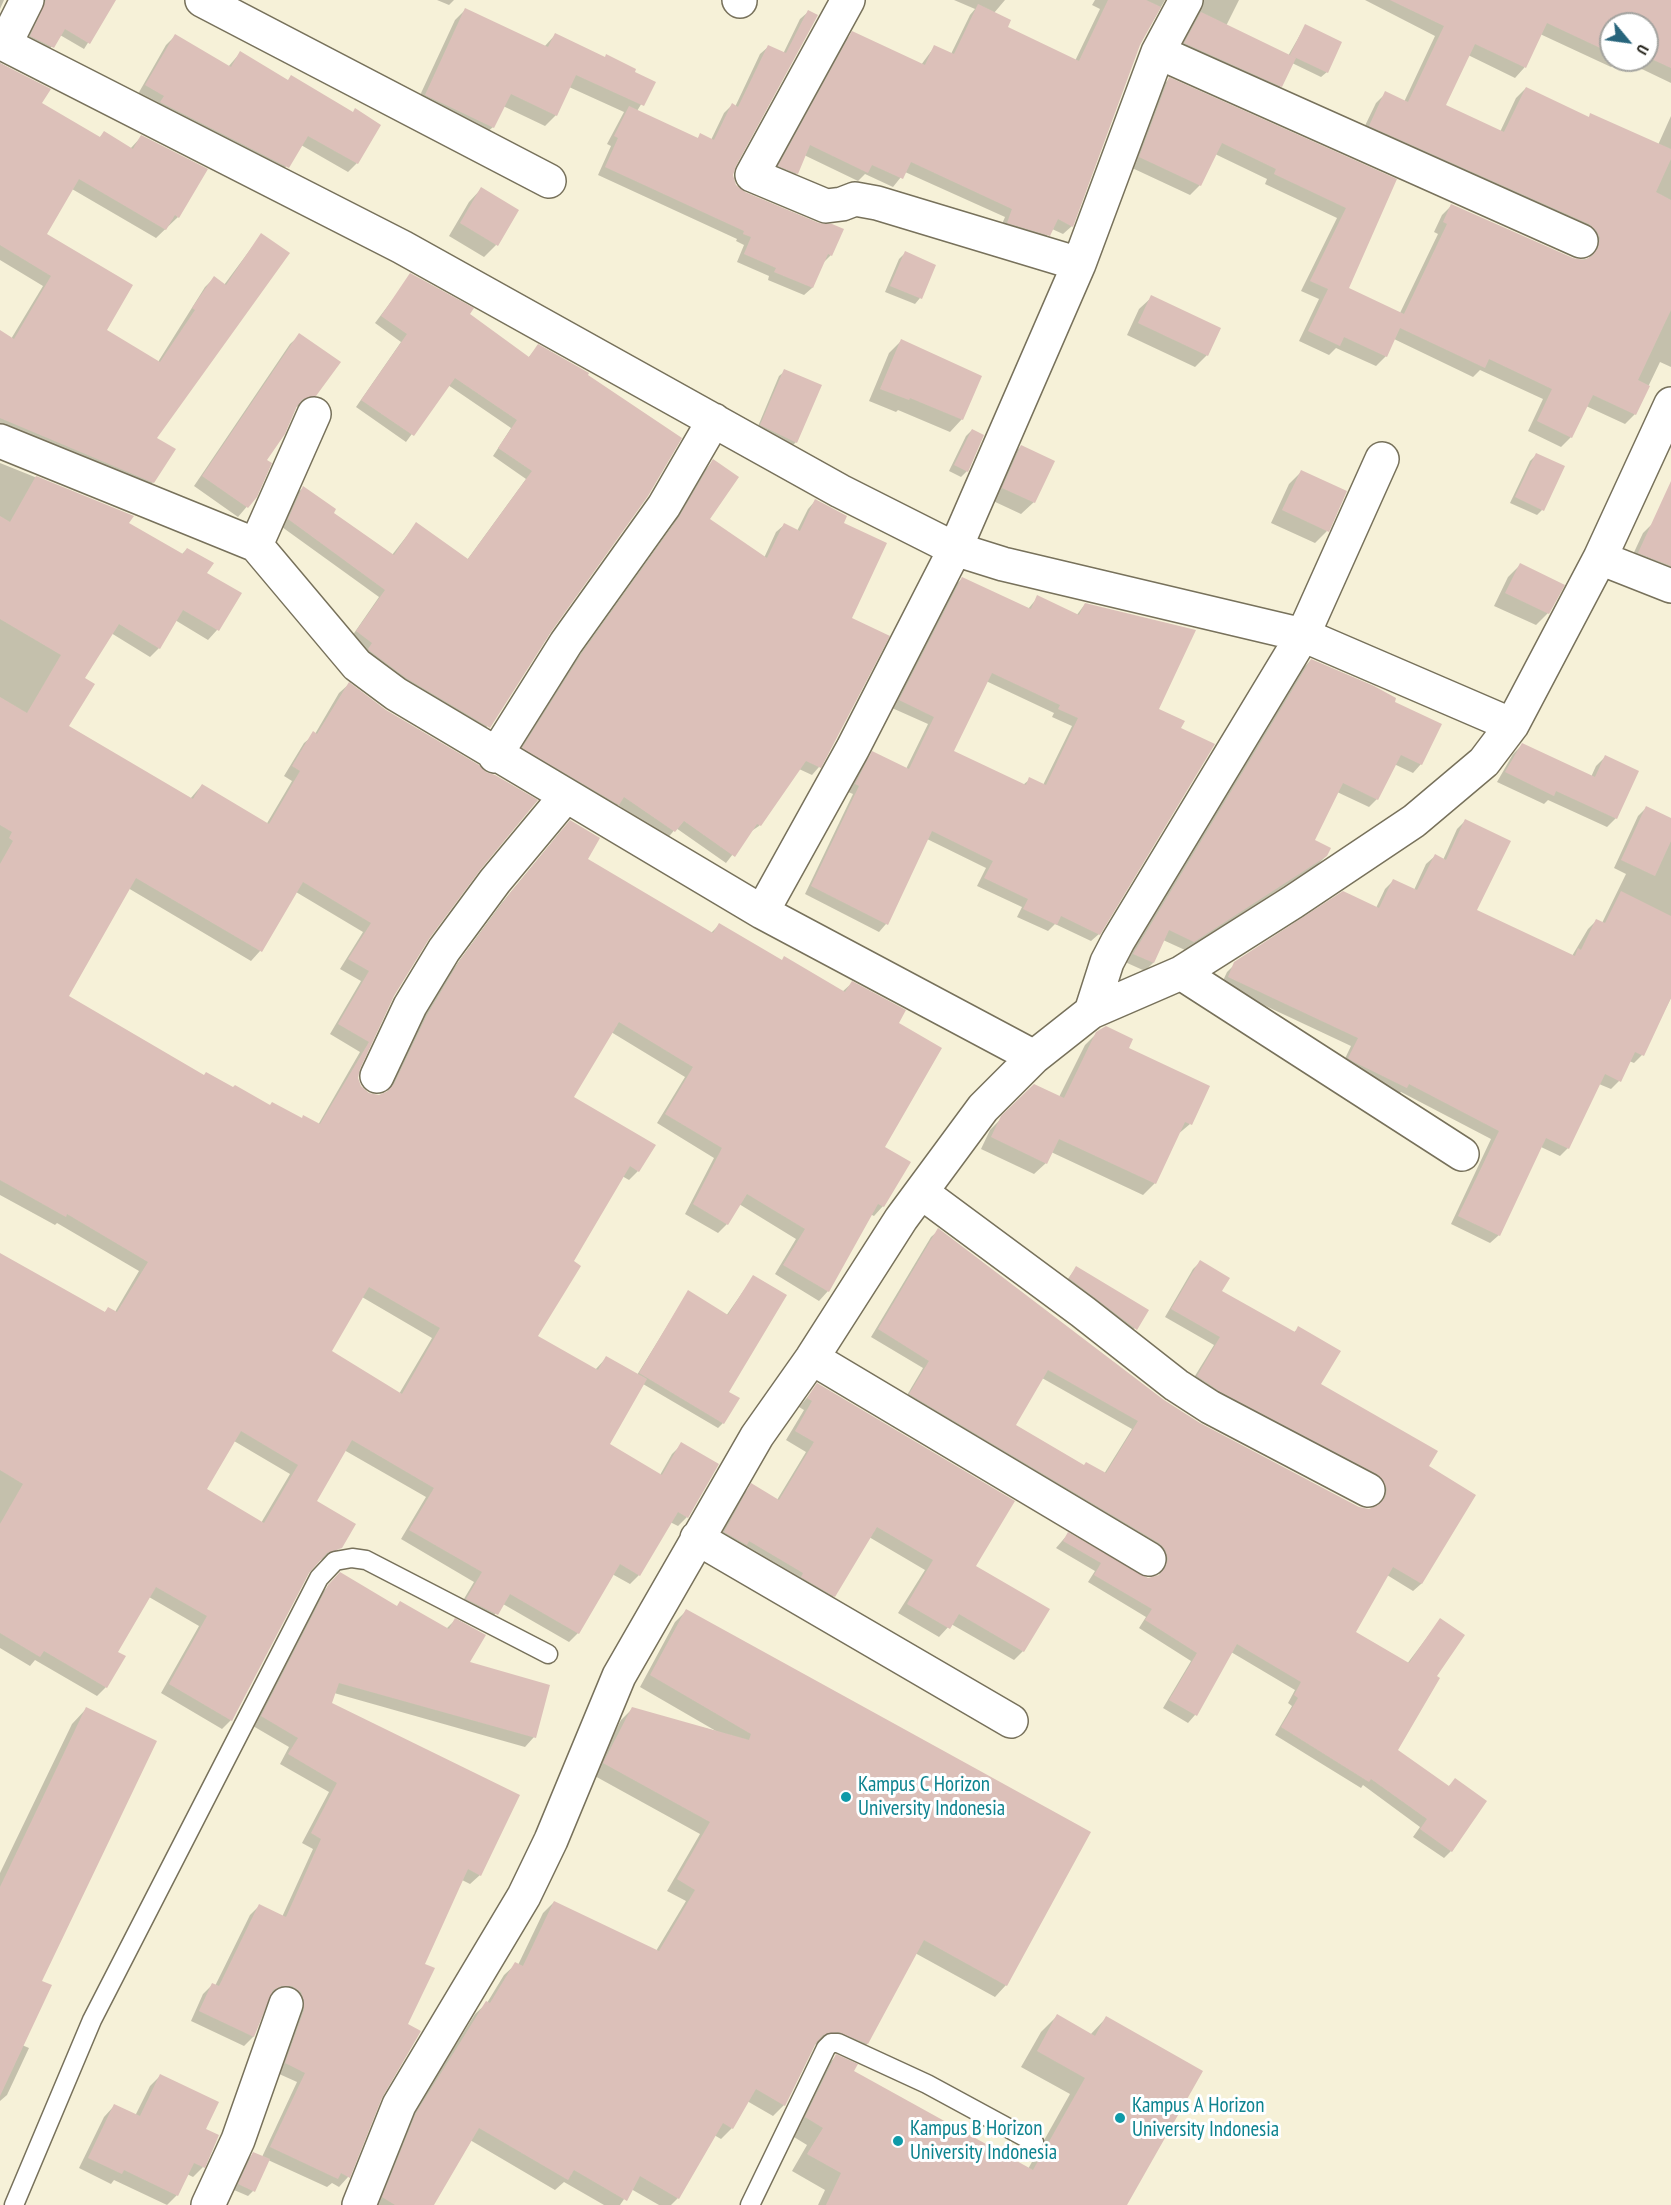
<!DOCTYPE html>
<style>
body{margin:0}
#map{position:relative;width:1671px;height:2205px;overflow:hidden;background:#f6f1d8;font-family:"PT Sans Narrow",sans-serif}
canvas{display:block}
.north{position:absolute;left:1599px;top:12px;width:60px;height:60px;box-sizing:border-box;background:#fff;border:2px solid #a3a39f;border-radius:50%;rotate:119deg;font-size:16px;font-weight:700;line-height:24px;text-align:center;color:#1a180f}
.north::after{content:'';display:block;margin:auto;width:21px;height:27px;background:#28657c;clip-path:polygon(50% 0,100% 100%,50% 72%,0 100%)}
</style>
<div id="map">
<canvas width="1671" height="2205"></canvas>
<div class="north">U</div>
</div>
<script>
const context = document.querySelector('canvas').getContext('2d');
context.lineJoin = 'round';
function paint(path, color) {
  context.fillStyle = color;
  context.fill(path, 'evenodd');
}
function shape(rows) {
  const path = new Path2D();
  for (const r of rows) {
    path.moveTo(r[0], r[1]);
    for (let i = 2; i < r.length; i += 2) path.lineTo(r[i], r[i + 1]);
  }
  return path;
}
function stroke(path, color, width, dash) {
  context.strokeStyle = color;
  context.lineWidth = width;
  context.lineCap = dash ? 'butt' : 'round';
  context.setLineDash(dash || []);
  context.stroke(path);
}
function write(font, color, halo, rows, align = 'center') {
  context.font = font + ' "PT Sans Narrow",sans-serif';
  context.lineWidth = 6;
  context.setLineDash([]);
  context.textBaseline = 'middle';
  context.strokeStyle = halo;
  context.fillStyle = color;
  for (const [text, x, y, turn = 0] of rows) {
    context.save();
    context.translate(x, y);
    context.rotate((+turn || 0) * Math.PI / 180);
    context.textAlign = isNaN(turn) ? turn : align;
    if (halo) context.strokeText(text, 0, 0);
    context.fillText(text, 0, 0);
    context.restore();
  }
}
const shadow = shape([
 [0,0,4,0,0,9],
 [42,0,115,0,84,49,60,35,47,53,25,42,39,15],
 [437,0,454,0,449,5],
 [954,0,1005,0,994,13,1006,28,1075,61,1100,9,1092,5,1095,0,1165,0,1139,45,1072,226,1063,234,1052,229,1040,244,999,231,1005,217,905,172,893,187,865,174,858,181,804,155,797,173,788,182,771,175,844,41,853,33,921,65,935,46,951,54,970,15,975,9],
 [1194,0,1239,0,1226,26,1288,56,1305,26,1327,72,1321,77,1292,63,1281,86,1272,95,1177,52],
 [1365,0,1651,0,1671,9,1671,83,1623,60,1647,60,1647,24,1611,24,1611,60,1619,60,1611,67,1540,34,1524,68,1515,78,1468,55,1444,105,1500,132,1516,98,1526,88,1588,118,1591,115,1658,145,1671,116,1671,367,1660,362,1635,414,1625,424,1586,406,1571,437,1561,447,1528,431,1543,399,1480,370,1473,377,1394,339,1386,356,1376,366,1336,348,1329,355,1299,341,1319,299,1301,291,1337,218,1265,184,1267,179,1215,154,1200,185,1190,195,1130,167,1159,89,1169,79,1395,180,1347,289,1400,313,1438,234,1434,232,1442,215,1452,205,1573,260,1589,259,1590,249,1360,136,1376,103,1386,93,1404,102,1435,36],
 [465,10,544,47,555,35,654,83,637,111,697,139,701,135,711,140,724,113,732,105,735,107,760,54,768,47,783,54,800,19,808,12,734,165,732,177,736,187,831,255,823,263,812,288,804,295,768,280,769,276,737,262,744,245,736,241,737,239,598,175,611,146,607,144,624,112,569,87,556,115,545,126,503,106,493,127,482,137,415,106,455,20],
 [175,36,228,67,240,53,287,81,379,125,357,163,348,172,301,145,279,176,138,94,166,45],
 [0,63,49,90,40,104,99,138,104,133,130,149,141,137,178,217,156,238,72,189,45,235,105,331,158,362,205,287,214,278,224,285,261,235,155,439,153,482,144,492,0,434,0,332,11,339,43,286,0,260],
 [481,189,496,245,484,257,449,236,469,202],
 [905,253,934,265,920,298,915,304,885,292,899,259],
 [411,275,528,358,538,346,549,631,482,734,362,657,366,650,350,639,379,597,282,527,296,494,303,488,332,513,392,555,416,524,467,560,526,479,493,456,511,428,448,385,406,442,356,407,401,342,375,323],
 [1152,297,1207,355,1195,367,1127,335,1139,309],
 [300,335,315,395,305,405,295,407,264,460,255,497,238,517,194,486,290,344],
 [901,341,962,419,950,432,898,410,896,412,869,401,889,353],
 [785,371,796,442,790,448,756,431,779,376],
 [972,430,967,471,961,477,949,471,966,436],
 [1021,446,1034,502,1021,514,991,500,1009,459],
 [1536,455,1542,510,1537,515,1510,503,1530,461],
 [713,461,708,520,764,558,776,532,784,525,797,531,808,509,815,501,842,523,850,619,819,767,812,775,799,769,759,826,750,832,726,863,676,828,667,839,618,805,611,812,516,756,574,663,672,526,706,469],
 [0,463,132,516,127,524,181,555,187,549,205,574,240,594,217,630,208,640,175,620,159,648,150,657,111,633,83,678,67,727,190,799,202,785,266,825,292,781,284,776,304,743,315,734,339,693,349,684,479,868,427,939,392,997,359,1068,357,1078,361,1088,369,1095,379,1096,386,1094,418,1026,451,972,501,904,561,831,586,860,711,933,719,925,781,962,842,992,852,983,897,1024,883,1147,883,1206,874,1216,870,1214,828,1291,819,1301,775,1274,796,1239,739,1204,727,1224,718,1233,685,1214,714,1158,657,1123,685,1077,611,1032,572,1098,638,1171,629,1180,622,1176,572,1262,536,1336,595,1370,606,1358,637,1375,688,1292,726,1316,753,1277,727,1392,723,1423,718,1428,643,1384,608,1445,660,1475,672,1454,682,1444,687,1517,678,1526,670,1522,639,1575,630,1584,612,1574,578,1633,569,1642,503,1604,487,1624,458,1609,474,1582,401,1539,426,1497,344,1450,315,1502,340,1547,330,1557,317,1561,308,1572,231,1720,222,1729,161,1693,199,1626,149,1597,116,1652,106,1687,97,1696,35,1660,30,1666,0,1648,0,1260,104,1313,108,1309,115,1312,139,1271,57,1223,55,1225,0,1195],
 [128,888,251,961,260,951,296,892,363,932,340,969,361,981,330,1034,360,1052,318,1125,269,1107,204,1077,67,997],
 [362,1297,432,1338,399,1394,330,1352],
 [234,1441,290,1474,261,1523,205,1490],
 [1301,472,1327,531,1315,543,1271,523,1289,484],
 [1671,520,1671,581,1629,563,1643,533,1653,523],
 [1520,565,1548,613,1536,625,1494,606,1508,577],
 [962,579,1028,609,1038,597,1076,616,1085,604,1157,710,1099,934,1091,941,1055,924,1048,931,1017,917,1022,907,977,886,986,868,927,839,886,924,879,932,805,894,853,794,848,792,865,761,873,753,906,769,928,724,892,708,954,586],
 [986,681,1054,713,1052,717,1072,726,1043,785,1030,779,1023,785,952,752],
 [1311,660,1393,702,1421,764,1413,773,1394,764,1377,799,1369,807,1337,792,1313,841,1326,856,1317,865,1185,950,1163,940,1153,963,1145,971,1125,962,1302,669],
 [1522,745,1591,777,1596,766,1605,757,1616,818,1607,827,1548,800,1544,804,1497,782,1513,754],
 [1646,808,1671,820,1671,998,1642,1055,1634,1063,1629,1061,1619,1081,1611,1089,1599,1084,1568,1148,1560,1156,1541,1147,1499,1235,1490,1243,1451,1224,1491,1139,1401,1092,1398,1095,1341,1067,1351,1046,1221,985,1227,972,1236,963,1376,908,1385,889,1393,881,1414,890,1426,864,1435,856,1443,860,1457,829,1465,821,1475,910,1572,956,1588,929,1596,921,1602,923,1626,874,1614,868,1638,816],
 [1097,1033,1127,1048,1190,1124,1177,1135,1155,1183,1143,1195,1051,1152,1046,1163,1034,1174,981,1149,990,1130,1034,1085,1059,1097,1085,1045],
 [939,1230,1164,1401,1199,1424,1359,1508,1369,1510,1378,1507,1380,1497,1190,1384,1214,1345,1165,1317,1193,1269,1200,1262,1220,1291,1293,1333,1299,1328,1318,1385,1427,1467,1474,1495,1421,1584,1413,1591,1387,1575,1354,1632,1407,1664,1440,1620,1435,1676,1396,1751,1448,1787,1455,1780,1451,1851,1444,1858,1413,1837,1420,1827,1363,1785,1361,1788,1275,1735,1292,1706,1288,1703,1295,1690,1231,1652,1195,1715,1188,1723,1163,1708,1191,1661,1139,1628,1146,1617,1088,1582,1095,1571,1056,1548,1068,1534,1148,1579,1159,1577,1161,1568,903,1402,923,1368,871,1337,931,1237],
 [1042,1378,1132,1429,1104,1474,1083,1467,1014,1425],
 [1076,1268,1147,1310,1130,1335,1064,1284],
 [818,1385,974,1566,1023,1651,1014,1660,951,1624,939,1637,898,1613,925,1570,869,1537,834,1596,825,1605,715,1541,742,1495,752,1485,777,1500,806,1452,786,1440,804,1410,799,1407],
 [340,1574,396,1607,446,1629,455,1620,468,1663,534,1737,525,1747,334,1693,330,1704,480,1875,470,1884,462,1880,423,1964,380,2097,348,2177,339,2187,332,2183,327,2187,268,2160,253,2191,248,2196,234,2190,248,2159,254,2153,262,2157,297,2082,277,2073,283,1995,270,1996,253,2037,244,2046,191,2021,203,1994,212,1985,215,1986,250,1915,259,1906,282,1917,313,1849,302,1843,329,1792,280,1764,289,1747,253,1726,319,1596],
 [686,1611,1089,1832,1006,1985,995,1997,915,1953,867,2044,856,2055,827,2042,813,2045,784,2105,773,2116,747,2101,732,2128,721,2139,714,2135,678,2198,671,2205,659,2205,631,2189,620,2205,604,2205,564,2182,555,2190,470,2140,432,2205,374,2205,405,2126,475,2014,487,2003,504,1975,516,1964,518,1965,543,1913,554,1902,656,1951,686,1901,667,1891,700,1834,593,1775,621,1720,632,1709,716,1731,640,1687,675,1622],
 [86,1709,40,1981,22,2045,29,2048,7,2095,0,2101,0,1873,72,1724],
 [1057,2016,1090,2035,1106,2018,1125,2205,818,2205,825,2190,792,2171,807,2145,789,2134,820,2073,836,2056,852,2072,1028,2169,1070,2094,1021,2067,1041,2032],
 [160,2076,204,2130,203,2167,193,2177,187,2174,177,2195,167,2205,114,2180,111,2184,79,2168,104,2117,114,2106,135,2116,150,2086]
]);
const building = shape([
 [46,0,116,0,90,44,65,29,54,48,30,36],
 [1108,0,1146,0,1161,7,1140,45,1073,227,1058,219,1050,236,1007,223,1012,209,911,162,903,179,872,165,868,173,810,145,798,174,778,166,852,31,925,65,934,45,954,54,978,4,1011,20,1008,27,1079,61],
 [1390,0,1671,0,1671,68,1647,57,1647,24,1611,24,1611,53,1547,23,1526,68,1475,44,1446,105,1504,132,1526,87,1589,117,1590,113,1671,149,1671,159,1656,192,1671,200,1671,310,1638,380,1650,386,1636,415,1593,395,1572,438,1537,421,1552,389,1489,359,1485,368,1400,328,1387,357,1344,337,1340,346,1308,331,1328,289,1310,281,1346,208,1274,174,1276,169,1222,143,1201,186,1139,157,1169,77,1397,179,1349,288,1404,314,1447,224,1443,222,1451,204,1573,258,1584,260,1592,256,1598,248,1600,238,1596,230,1589,224,1369,126,1385,91,1408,102,1444,26],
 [465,8,548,47,555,33,605,57,606,54,636,69,635,72,656,82,644,106,576,75,557,116,511,94,494,128,425,95],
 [808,10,818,15,736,166,733,175,736,185,745,192,819,223,832,224,844,229,832,256,828,254,813,288,774,272,776,268,744,254,751,237,743,234,744,231,605,167,618,138,614,136,629,106,698,138,700,133,714,140,732,103,738,107,768,45,786,53],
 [1201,12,1296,58,1282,87,1184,43],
 [1305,24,1342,42,1328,73,1290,55],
 [175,34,231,67,240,51,288,80,291,75,353,112,355,108,381,125,358,164,308,136,289,168,160,102,164,96,145,85],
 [0,63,51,89,42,103,100,137,104,131,133,149,141,135,208,169,179,218,175,215,166,230,79,179,47,234,133,285,107,330,160,362,195,310,192,308,214,276,226,285,261,233,290,253,157,438,176,449,154,483,0,418,0,330,14,339,51,276,0,245],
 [481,187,519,210,498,246,460,223],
 [905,251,936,265,922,299,890,286],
 [410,273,474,308,470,314,529,357,538,344,589,373,588,375,682,438,648,496,551,632,490,728,406,678,370,651,368,649,372,643,356,631,385,590,288,519,303,486,336,509,334,513,394,555,416,522,468,559,532,471,498,448,517,420,455,378,414,436,361,400,407,334,381,316],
 [1151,295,1221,328,1208,356,1138,323],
 [299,333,341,362,316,396,303,399,297,406,285,434,267,460,272,463,257,497,248,508,202,476],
 [901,339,982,376,963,420,910,398,909,400,880,389],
 [784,369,822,385,797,443,760,425],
 [972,429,984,435,968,472,954,465],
 [1021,445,1055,461,1035,503,1002,488],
 [1536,453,1565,466,1544,511,1515,497],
 [713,459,739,477,710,519,767,558,784,523,800,531,815,499,847,516,844,523,887,543,852,618,890,636,821,768,806,761,761,826,757,824,735,857,684,821,675,832,624,797,619,805,522,748,582,653,679,517],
 [1301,470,1347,491,1329,532,1282,510],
 [36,476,134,516,129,523,183,554,187,548,214,563,207,573,242,593,219,631,183,610,160,649,119,624,85,678,95,684,69,726,193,799,202,784,269,824,300,771,292,766,313,731,317,734,349,682,386,710,479,765,486,772,495,775,538,800,481,869,429,939,394,996,360,1069,358,1078,361,1086,369,1093,379,1095,388,1091,394,1084,427,1015,460,960,510,893,570,820,600,838,588,859,713,933,719,923,782,960,784,956,845,992,852,981,906,1010,899,1023,942,1048,885,1147,911,1162,884,1207,878,1204,829,1292,783,1265,805,1229,747,1194,728,1225,693,1204,722,1148,665,1114,693,1067,619,1022,574,1097,656,1145,639,1172,630,1166,574,1261,581,1266,538,1336,598,1370,606,1356,647,1379,610,1444,662,1475,681,1442,719,1464,688,1518,678,1512,640,1576,620,1564,579,1634,510,1594,498,1615,466,1599,482,1572,409,1530,434,1488,352,1440,317,1501,356,1524,342,1548,327,1553,309,1573,232,1721,169,1684,207,1616,156,1587,118,1652,126,1656,107,1688,44,1651,40,1657,0,1633,0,1524,23,1484,0,1470,0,1253,105,1312,108,1307,117,1312,148,1262,67,1214,66,1217,0,1180,0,864,13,841,9,838,12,832,0,825,0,697,27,713,61,655,0,619,0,516,10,522],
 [136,878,262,952,303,882,371,923,348,959,369,971,338,1024,369,1042,320,1124,303,1115,302,1118,272,1102,270,1105,235,1085,233,1087,206,1072,204,1075,69,996],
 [369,1287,440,1328,402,1394,332,1351],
 [241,1431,298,1465,264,1523,207,1489],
 [1671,481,1671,566,1638,553],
 [1520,563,1565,585,1549,614,1505,593],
 [962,577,1031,609,1037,595,1079,615,1085,603,1196,630,1159,709,1185,721,1181,728,1215,744,1100,935,1061,916,1057,925,1023,909,1028,899,984,878,993,861,932,831,888,925,811,886,859,786,855,784,872,751,909,769,934,717,899,700],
 [992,673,1060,705,1058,709,1078,718,1046,785,1029,777,1026,785,954,751],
 [1311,659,1374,686,1396,698,1395,702,1442,724,1422,765,1401,755,1378,800,1343,783,1315,840,1331,848,1327,856,1194,942,1169,930,1154,963,1133,954],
 [1522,743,1595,777,1605,755,1639,771,1617,819,1556,791,1554,796,1505,772],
 [1646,806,1671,818,1671,841,1655,876,1621,860],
 [1465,819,1511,841,1477,910,1575,956,1578,948,1581,950,1596,919,1605,923,1621,891,1671,916,1671,998,1644,1056,1635,1052,1621,1082,1605,1074,1569,1149,1546,1138,1500,1236,1458,1216,1499,1131,1409,1084,1407,1088,1354,1062,1348,1058,1358,1038,1228,977,1234,962,1343,891,1379,908,1393,879,1417,890,1435,854,1446,860],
 [1106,1026,1133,1039,1129,1048,1210,1086,1192,1125,1185,1122,1156,1184,1059,1139,1047,1164,991,1137,1001,1116,1034,1084,1064,1098,1096,1032],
 [938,1228,1164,1400,1200,1423,1359,1507,1369,1509,1378,1505,1385,1498,1387,1489,1383,1480,1377,1474,1219,1391,1197,1376,1220,1337,1171,1309,1200,1260,1230,1278,1222,1291,1295,1332,1298,1326,1341,1351,1321,1384,1438,1451,1429,1466,1476,1495,1422,1584,1393,1567,1356,1632,1409,1663,1440,1618,1465,1635,1437,1676,1440,1678,1398,1750,1449,1786,1455,1778,1487,1801,1452,1852,1420,1829,1427,1819,1371,1779,1369,1782,1281,1727,1298,1698,1294,1695,1301,1682,1237,1644,1197,1716,1169,1700,1197,1653,1145,1620,1152,1609,1094,1575,1101,1563,1063,1541,1068,1532,1148,1578,1159,1575,1165,1568,1168,1559,1165,1549,1159,1543,909,1394,929,1361,878,1329],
 [1048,1370,1138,1421,1106,1473,1086,1462,1084,1465,1016,1425],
 [1076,1266,1149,1310,1137,1330,1069,1278],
 [753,1275,787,1295,729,1392,740,1398,724,1424,639,1373,688,1290,728,1315],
 [817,1383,1015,1501,976,1566,1050,1609,1024,1652,959,1614,950,1629,907,1604,933,1560,877,1527,835,1597,801,1577,803,1573,749,1541,747,1545,724,1532,751,1483,779,1500,814,1442,795,1431,812,1401,807,1398],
 [340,1572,397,1606,400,1601,449,1629,455,1618,486,1635,470,1662,550,1685,536,1738,339,1683,332,1703,520,1795,481,1876,468,1869,425,1964,435,1968,408,2024,421,2031,382,2098,350,2178,341,2173,338,2179,270,2147,305,2073,285,2063,304,2010,304,2001,301,1992,292,1986,282,1986,273,1990,254,2037,199,2011,212,1983,219,1986,259,1904,286,1917,321,1839,311,1833,337,1783,288,1754,298,1738,261,1716,328,1585],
 [686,1609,1091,1832,1007,1986,924,1940,868,2044,838,2032,823,2035,816,2043,785,2106,756,2089,733,2129,723,2123,679,2199,640,2176,627,2201,574,2170,568,2180,479,2128,434,2205,395,2205,382,2197,416,2113,486,2001,490,2003,515,1962,523,1966,554,1901,659,1951,695,1890,677,1879,710,1822,603,1763,632,1707,749,1740,751,1734,650,1675],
 [86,1707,157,1741,42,1981,52,1985,0,2096,0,1887],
 [1057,2014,1095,2036,1106,2016,1203,2071,1127,2205,826,2205,841,2173,807,2154,823,2128,805,2117,836,2054,858,2064,854,2071,1033,2170,1085,2078,1037,2051],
 [160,2074,219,2102,206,2129,219,2135,205,2168,194,2163,178,2196,124,2170,122,2174,88,2158,114,2104,140,2116],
 [253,2152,270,2159,255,2192,238,2184]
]);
const lane = shape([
 [14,2205,92,2020,319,1578,335,1561,352,1558,366,1560,548,1654],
 [750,2205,826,2048,831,2043,838,2043,927,2084,1034,2142]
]);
const street = shape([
 [202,0,549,181],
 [739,0,740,1],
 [848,0,752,175,826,206,842,204,855,199,877,203,1079,264],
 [0,42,402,247,840,491,955,549,1003,564,1303,635,1512,725],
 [5,44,27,0],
 [1158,52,1581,241],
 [0,441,256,545,357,665,396,694,762,912,1034,1057],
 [256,545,314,414],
 [1600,558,1671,586],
 [495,756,566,643,664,506,714,420],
 [762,912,853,748,955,549,1079,264,1158,52,1186,0],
 [1181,973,1462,1154],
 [1091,1012,1107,962,1118,941,1303,635,1382,459],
 [377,1076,410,1006,444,950,495,881,565,797],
 [921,1192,1083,1312,1176,1385,1210,1407,1368,1490],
 [812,1358,1149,1559],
 [697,1538,1011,1721],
 [208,2205,238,2140,286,2004],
 [359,2205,399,2105,524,1896,551,1840,619,1676,757,1436,812,1358,901,1219,983,1108,1034,1057,1091,1012,1181,973,1293,902,1414,821,1484,762,1512,725,1600,558,1671,404]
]);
const markers = [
 [846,1797,6,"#0f9aa8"],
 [1120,2118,6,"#0f9aa8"],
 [898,2141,6,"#0f9aa8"]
];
const cultureNames = [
 ["Kampus C Horizon",858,1785],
 ["University Indonesia",858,1809],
 ["Kampus A Horizon",1132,2106],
 ["University Indonesia",1132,2130],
 ["Kampus B Horizon",910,2129],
 ["University Indonesia",910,2153]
];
paint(shadow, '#0003');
paint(building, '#dcc0b9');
stroke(lane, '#77715b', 21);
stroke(street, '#77715b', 36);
stroke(lane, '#fff', 18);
stroke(street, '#fff', 33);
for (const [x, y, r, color] of markers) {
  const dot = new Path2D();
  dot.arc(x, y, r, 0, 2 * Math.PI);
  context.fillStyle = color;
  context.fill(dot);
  stroke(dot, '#fff', 2);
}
write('21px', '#0d838f', '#fff', cultureNames, 'left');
</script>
